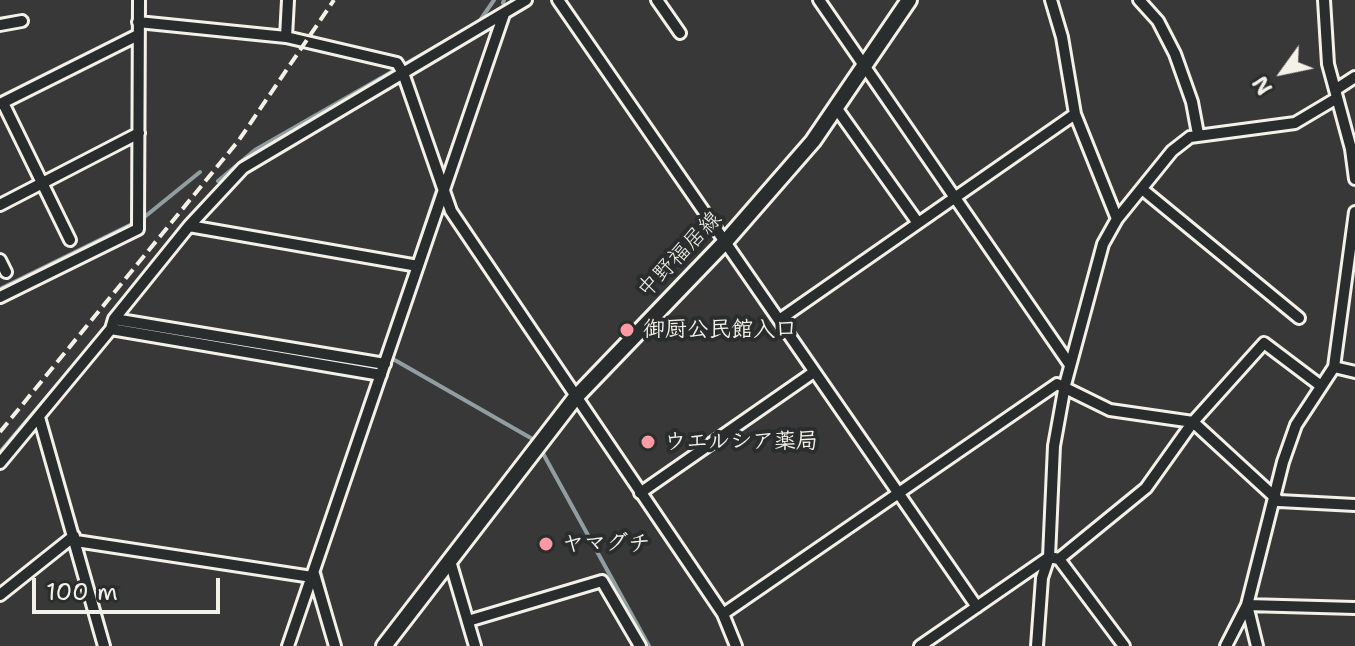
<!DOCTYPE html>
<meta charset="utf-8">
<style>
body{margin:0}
#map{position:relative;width:1355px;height:646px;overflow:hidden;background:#393838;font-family:"Shantell Sans",sans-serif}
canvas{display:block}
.north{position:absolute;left:1243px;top:32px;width:80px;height:80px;-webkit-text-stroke:6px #2a2d2e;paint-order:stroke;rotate:237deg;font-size:22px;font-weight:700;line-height:32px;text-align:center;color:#f4f1e8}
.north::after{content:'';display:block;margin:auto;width:28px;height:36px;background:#f4f1e8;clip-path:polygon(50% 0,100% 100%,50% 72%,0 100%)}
.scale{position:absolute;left:32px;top:578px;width:188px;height:36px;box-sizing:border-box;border:4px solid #f4f1e8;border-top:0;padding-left:10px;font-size:24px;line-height:28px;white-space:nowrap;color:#f4f1e8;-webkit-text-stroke:6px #2a2d2e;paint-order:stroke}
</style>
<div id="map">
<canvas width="1355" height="646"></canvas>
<div class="north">N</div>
<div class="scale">100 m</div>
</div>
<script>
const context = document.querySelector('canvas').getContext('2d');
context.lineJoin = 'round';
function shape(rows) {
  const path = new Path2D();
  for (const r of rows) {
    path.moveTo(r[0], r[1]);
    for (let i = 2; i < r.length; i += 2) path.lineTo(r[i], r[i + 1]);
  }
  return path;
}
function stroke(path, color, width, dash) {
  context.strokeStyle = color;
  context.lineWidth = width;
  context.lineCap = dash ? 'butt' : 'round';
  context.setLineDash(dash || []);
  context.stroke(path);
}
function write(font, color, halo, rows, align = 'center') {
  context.font = font + ' "Shantell Sans","Klee One",sans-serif';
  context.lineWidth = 8;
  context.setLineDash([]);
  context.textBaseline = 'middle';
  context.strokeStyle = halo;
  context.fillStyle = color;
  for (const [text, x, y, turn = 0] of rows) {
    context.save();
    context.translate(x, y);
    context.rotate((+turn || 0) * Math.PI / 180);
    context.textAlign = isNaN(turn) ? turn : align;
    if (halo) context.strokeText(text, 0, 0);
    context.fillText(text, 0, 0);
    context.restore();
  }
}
const stream = shape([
 [503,3,504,0],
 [481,19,494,0],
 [442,176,478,75],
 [218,181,255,150,484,19],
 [142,219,200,172],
 [0,289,134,223],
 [197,338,381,367],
 [385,347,439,184],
 [388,362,393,359,536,441],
 [540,448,649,646],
 [0,452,110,323],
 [319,567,337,636],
 [282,646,306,578]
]);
const minor = shape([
 [558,0,977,607],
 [657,0,680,33],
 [819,0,1070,365],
 [1051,0,1062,37,1075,114,1117,219],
 [1139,0,1158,21,1175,54,1192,102,1198,134],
 [1324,0,1328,64,1351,149,1355,179],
 [138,22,286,37,397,63,403,73,451,211,723,614,736,646],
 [0,25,22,21],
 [286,37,288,0],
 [1335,90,1355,77],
 [3,103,70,240],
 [0,104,138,35],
 [837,109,918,223],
 [1142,189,1299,318],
 [0,205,139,133],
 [189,226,418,266],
 [0,260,6,272],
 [0,297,138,229,139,0],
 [114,319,385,364],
 [779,320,1075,114],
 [111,329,381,375],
 [1334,367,1355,372],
 [39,417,104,646],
 [0,463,111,329,114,319,189,226,243,168,526,0],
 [640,493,814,372],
 [76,541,312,577],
 [1059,559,1124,646],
 [450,561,475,646],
 [314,574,335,646],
 [0,595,74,536],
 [723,614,1057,384,1110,410,1193,422,1279,501,1355,505],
 [468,621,602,581,640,646],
 [288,646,504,14],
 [920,646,1049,557,1059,559,1146,488,1193,422,1264,343,1321,386],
 [1037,646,1042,578,1049,557,1054,446,1065,385,1103,244,1117,219,1172,151,1190,137,1295,123,1337,98],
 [1226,646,1247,605,1283,462,1296,425,1334,367,1355,212],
 [1257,646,1247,605,1355,608]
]);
const secondary = shape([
 [384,646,575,398,725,242,813,141,909,0]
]);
const rail = shape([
 [0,432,239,140,334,0]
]);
const markers = [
 [627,330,8,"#ff9aa2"],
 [648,442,8,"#ff9aa2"],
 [546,544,8,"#ff9aa2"]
];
const streetNames = [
 ["中野福居線",680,255,-46]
];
const poiNames = [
 ["御厨公民館入口",643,330],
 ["ウエルシア薬局",664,442],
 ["ヤマグチ",562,544]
];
stroke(stream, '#909ea1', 4);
stroke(minor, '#f4f1e8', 16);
stroke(secondary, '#f4f1e8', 20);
stroke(minor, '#2a2d2e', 10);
stroke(secondary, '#2a2d2e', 14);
stroke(rail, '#f4f1e8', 4, [12, 6]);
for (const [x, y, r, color] of markers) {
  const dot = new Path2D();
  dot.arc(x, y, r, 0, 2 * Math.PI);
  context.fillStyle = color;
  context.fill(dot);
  stroke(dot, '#2a2d2e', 3);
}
write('22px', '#f4f1e8', '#2a2d2e', streetNames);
write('bold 22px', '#f4f1e8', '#2a2d2e', poiNames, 'left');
</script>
